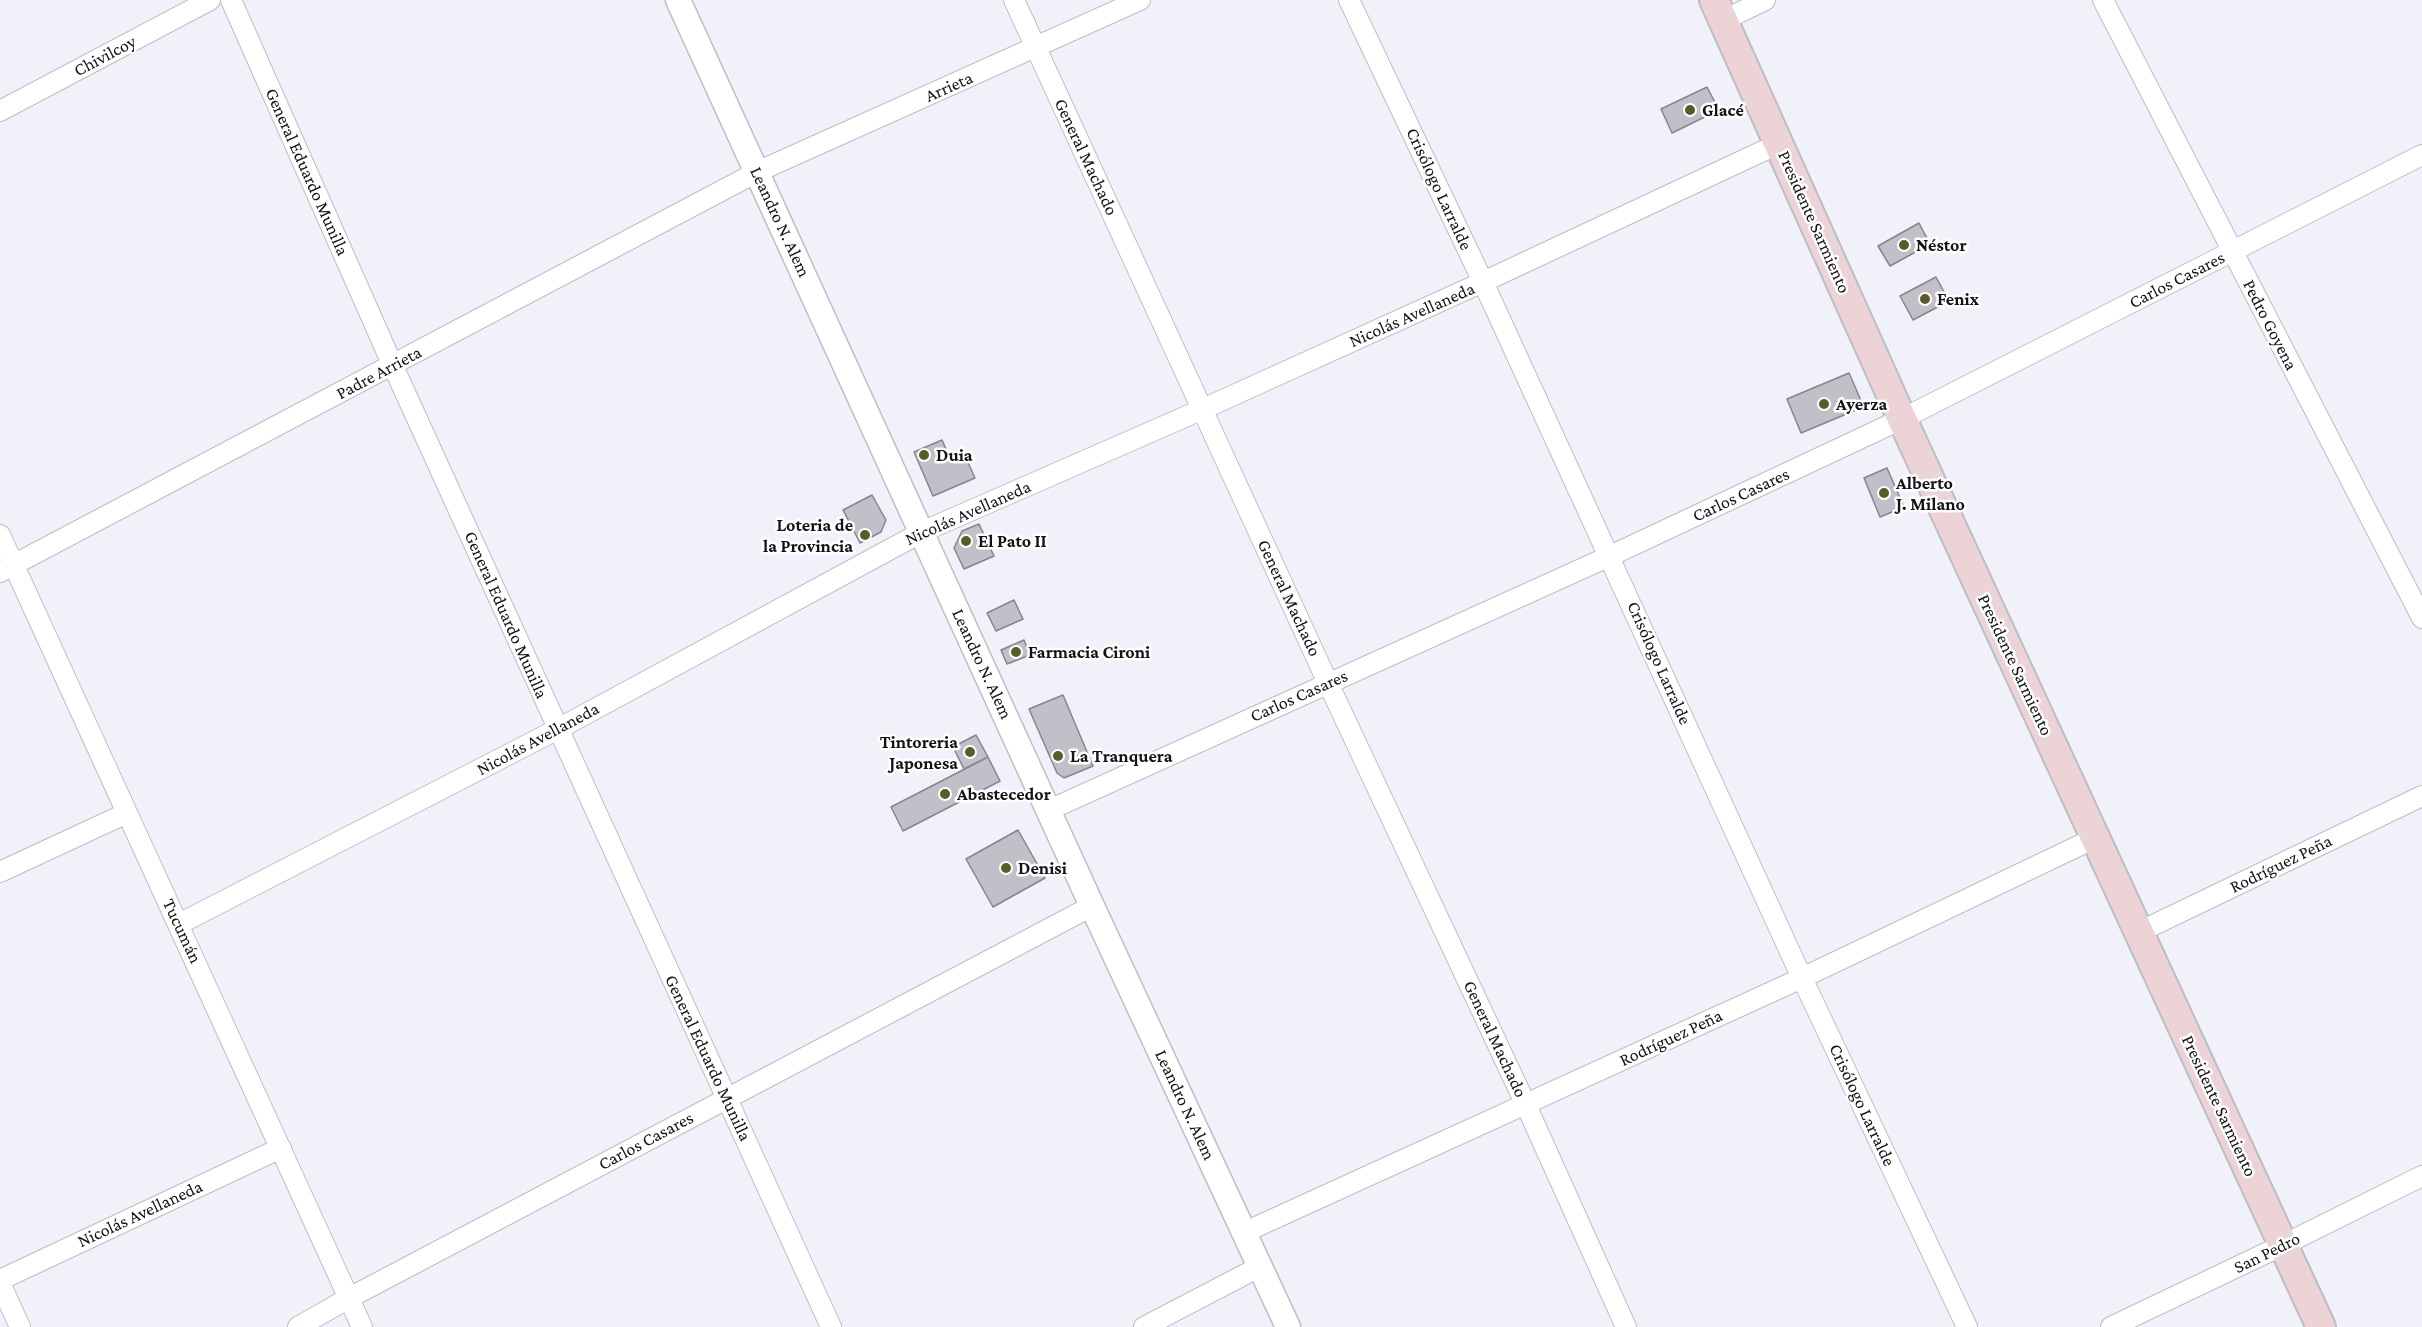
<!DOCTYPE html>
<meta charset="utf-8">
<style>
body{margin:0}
canvas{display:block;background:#f1f1fa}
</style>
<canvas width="2422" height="1327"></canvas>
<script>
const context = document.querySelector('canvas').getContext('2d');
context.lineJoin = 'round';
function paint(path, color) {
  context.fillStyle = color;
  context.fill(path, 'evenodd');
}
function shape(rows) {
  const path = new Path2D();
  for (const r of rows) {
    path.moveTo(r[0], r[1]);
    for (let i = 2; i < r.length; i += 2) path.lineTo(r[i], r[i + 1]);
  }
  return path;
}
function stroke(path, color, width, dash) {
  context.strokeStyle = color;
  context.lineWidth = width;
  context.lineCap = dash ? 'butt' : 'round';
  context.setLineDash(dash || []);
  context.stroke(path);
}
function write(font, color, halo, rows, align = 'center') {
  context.font = font + ' "Crimson Pro",serif';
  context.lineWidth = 5;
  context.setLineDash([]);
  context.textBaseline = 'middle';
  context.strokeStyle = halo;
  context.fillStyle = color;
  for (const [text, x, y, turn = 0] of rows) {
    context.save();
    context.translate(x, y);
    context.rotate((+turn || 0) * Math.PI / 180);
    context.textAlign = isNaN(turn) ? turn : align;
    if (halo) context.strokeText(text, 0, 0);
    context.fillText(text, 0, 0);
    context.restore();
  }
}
const building = shape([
 [1707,87,1719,110,1672,133,1661,109,1707,87],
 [1919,223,1930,244,1890,266,1878,246,1919,223],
 [1936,277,1949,301,1913,320,1900,296,1936,277],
 [1849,373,1860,398,1856,410,1801,433,1787,399,1849,373],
 [942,440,952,463,966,458,975,478,933,496,914,452,942,440],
 [1887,468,1904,507,1880,517,1864,478,1887,468],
 [872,495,886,520,881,532,860,543,843,510,872,495],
 [979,524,994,556,964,569,954,548,962,531,979,524],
 [1014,600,1023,619,996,631,987,613,1014,600],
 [1024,640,1030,655,1007,664,1001,650,1024,640],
 [1063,695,1093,766,1064,778,1057,773,1029,709,1063,695],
 [976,735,988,757,964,769,953,747,976,735],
 [988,757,1000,781,903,831,891,807,988,757],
 [1018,830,1045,878,993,907,966,859,1018,830]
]);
const minor = shape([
 [231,0,393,366,831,1327],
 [1014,0,1328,683,1526,1105,1626,1327],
 [1349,0,1483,282,1802,978,1967,1327],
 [2103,0,2422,618],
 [1724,20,1765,0],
 [0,111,210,0],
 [0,535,362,1327],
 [0,572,757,172,1140,0],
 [1049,810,1610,556,1902,419,2422,155],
 [0,872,127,813],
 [179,924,558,729,922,532,1203,409,1483,282,1778,144],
 [2139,932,2422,796],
 [1245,1232,1802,978,2095,838],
 [0,1280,281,1148],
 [0,1283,20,1327],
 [298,1327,349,1298,1092,906],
 [1144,1327,1261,1266],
 [2111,1327,2283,1245,2422,1176]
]);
const tertiary = shape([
 [678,0,1092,906,1288,1327]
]);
const secondary = shape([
 [1714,0,1902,419,2321,1327]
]);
const markers = [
 [1690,110,6,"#5a5b27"],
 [1904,245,6,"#5a5b27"],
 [1925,299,6,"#5a5b27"],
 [1824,404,6,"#5a5b27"],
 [924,455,6,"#5a5b27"],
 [1884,493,6,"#5a5b27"],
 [865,535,6,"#5a5b27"],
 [966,541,6,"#5a5b27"],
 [1016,652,6,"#5a5b27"],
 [970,752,6,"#5a5b27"],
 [1058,756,6,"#5a5b27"],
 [945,794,6,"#5a5b27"],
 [1006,868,6,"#5a5b27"]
];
const streetNames = [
 ["Chivilcoy",105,56,-28],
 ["Arrieta",949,87,-24],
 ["General Machado",1086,157,65],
 ["General Eduardo Munilla",307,172,66],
 ["Crisólogo Larralde",1439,189,65],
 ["Leandro N. Alem",780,222,65],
 ["Presidente Sarmiento",1814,222,66],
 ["Carlos Casares",2177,280,-27],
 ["Nicolás Avellaneda",1412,315,-24],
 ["Pedro Goyena",2270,325,63],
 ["Padre Arrieta",379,373,-28],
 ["Carlos Casares",1741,495,-25],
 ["Nicolás Avellaneda",968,513,-24],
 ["General Machado",1289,598,65],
 ["General Eduardo Munilla",506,615,66],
 ["Crisólogo Larralde",1659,663,66],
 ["Leandro N. Alem",982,664,65],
 ["Presidente Sarmiento",2015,665,65],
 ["Carlos Casares",1299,696,-24],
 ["Nicolás Avellaneda",538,739,-28],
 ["Rodríguez Peña",2281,864,-26],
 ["Tucumán",182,931,65],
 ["Rodríguez Peña",1671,1038,-25],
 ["General Machado",1495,1039,65],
 ["General Eduardo Munilla",708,1058,65],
 ["Leandro N. Alem",1185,1105,65],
 ["Crisólogo Larralde",1862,1105,65],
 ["Presidente Sarmiento",2219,1106,65],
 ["Carlos Casares",646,1141,-28],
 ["Nicolás Avellaneda",140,1214,-25],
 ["San Pedro",2267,1253,-26]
];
const poiNames = [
 ["Glacé",1702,110],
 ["Néstor",1916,245],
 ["Fenix",1937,299],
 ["Ayerza",1836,404],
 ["Duia",936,455],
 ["Alberto",1896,483],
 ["J. Milano",1896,504],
 ["Loteria de",853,525,"right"],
 ["la Provincia",853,546,"right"],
 ["El Pato II",978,541],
 ["Farmacia Cironi",1028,652],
 ["Tintoreria",958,742,"right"],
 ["Japonesa",958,763,"right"],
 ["La Tranquera",1070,756],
 ["Abastecedor",957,794],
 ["Denisi",1018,868]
];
paint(building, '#c1bfc8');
stroke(building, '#86858d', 1.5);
stroke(minor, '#bdbdc6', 22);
stroke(tertiary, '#bdbdc6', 27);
stroke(secondary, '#bdbdc6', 32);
stroke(minor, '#fff', 20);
stroke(tertiary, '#fff', 24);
stroke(secondary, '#ecd3d5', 28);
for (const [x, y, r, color] of markers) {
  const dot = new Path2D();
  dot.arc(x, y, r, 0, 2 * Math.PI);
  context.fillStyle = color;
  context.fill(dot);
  stroke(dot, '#fff', 2);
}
write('18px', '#131316', '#fff', streetNames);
write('bold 18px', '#131316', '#fff', poiNames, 'left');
</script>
